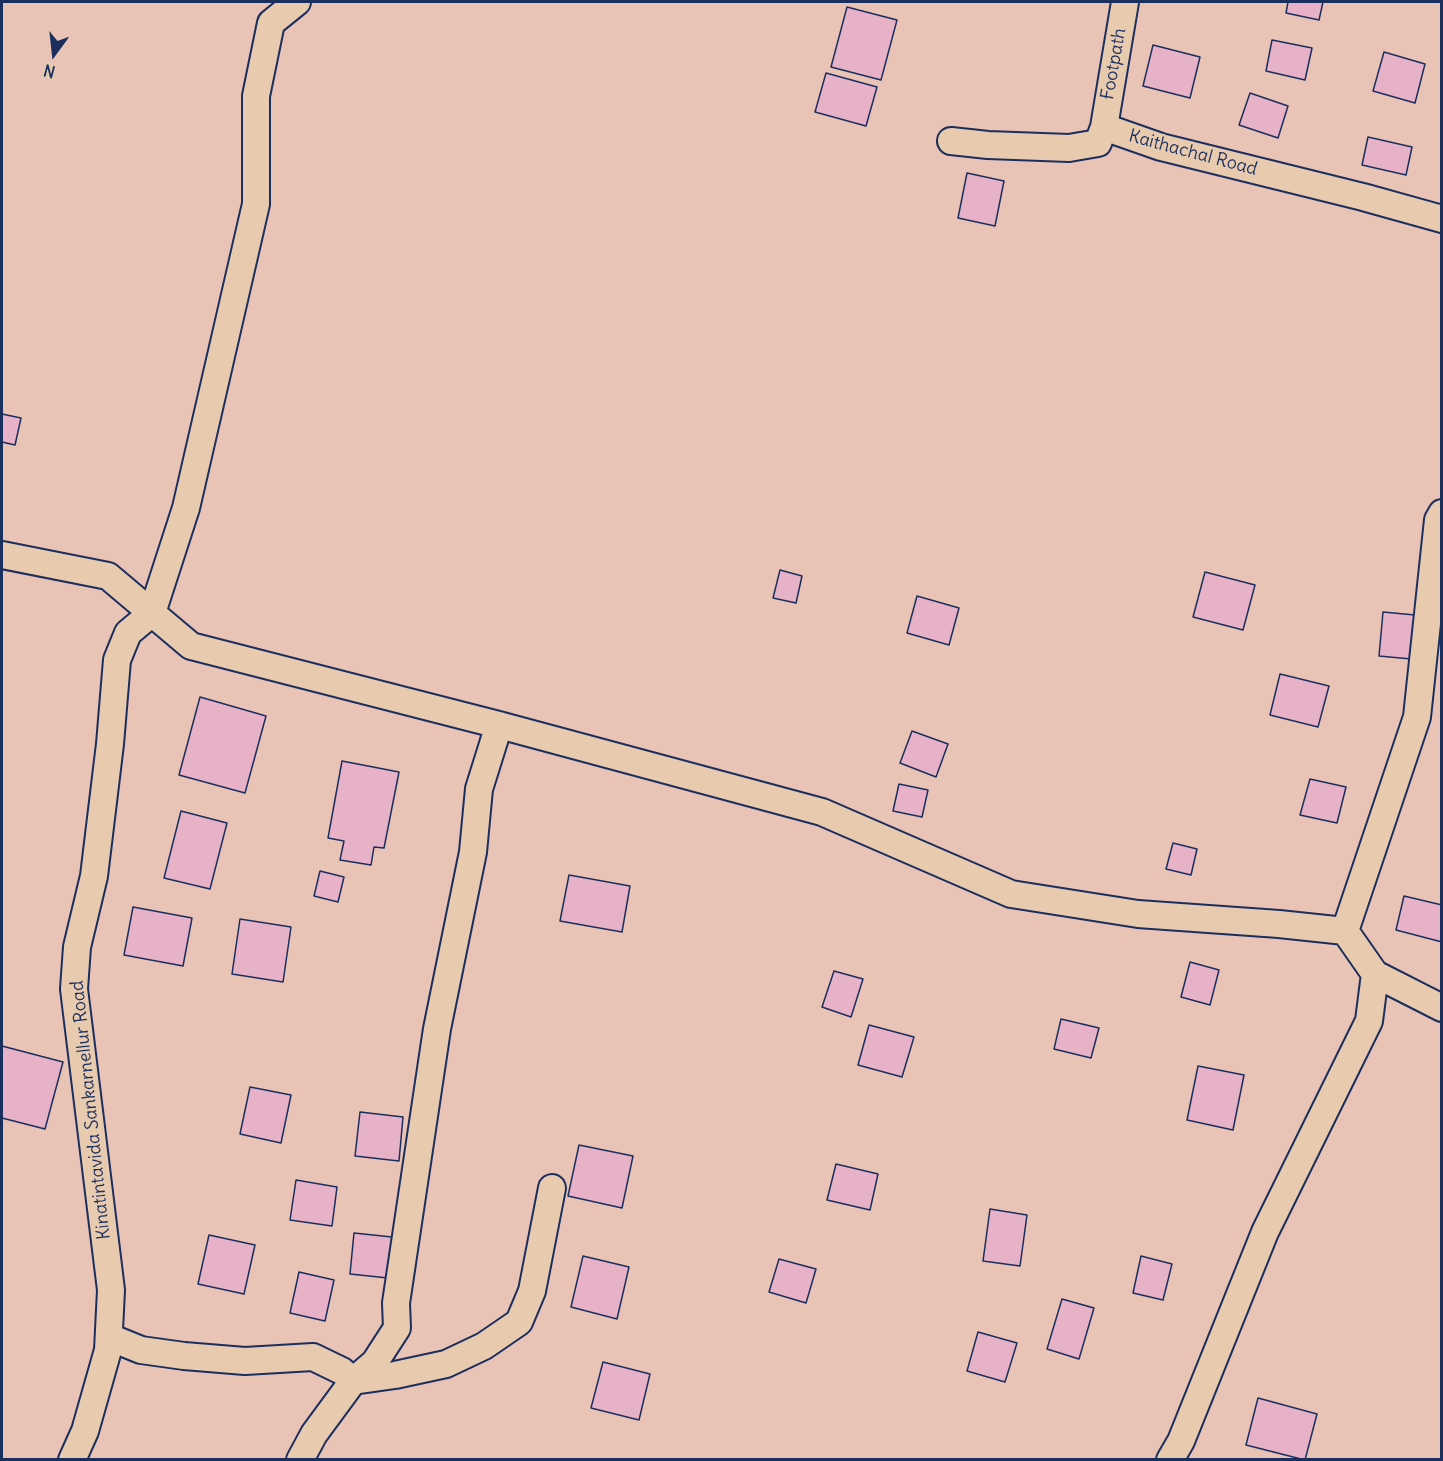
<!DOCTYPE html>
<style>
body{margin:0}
#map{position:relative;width:1443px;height:1461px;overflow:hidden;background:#e8c3b6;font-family:Delius,sans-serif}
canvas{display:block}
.frame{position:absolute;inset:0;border:3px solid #1b2f5e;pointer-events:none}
.north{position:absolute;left:24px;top:24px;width:60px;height:60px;-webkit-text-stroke:4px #e8cbaf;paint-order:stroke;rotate:195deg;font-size:16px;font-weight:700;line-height:24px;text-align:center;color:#1b2f5e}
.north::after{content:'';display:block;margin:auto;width:21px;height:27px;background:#1b2f5e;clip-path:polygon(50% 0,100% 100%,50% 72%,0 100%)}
</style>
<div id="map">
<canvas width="1443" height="1461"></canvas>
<div class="frame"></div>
<div class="north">N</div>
</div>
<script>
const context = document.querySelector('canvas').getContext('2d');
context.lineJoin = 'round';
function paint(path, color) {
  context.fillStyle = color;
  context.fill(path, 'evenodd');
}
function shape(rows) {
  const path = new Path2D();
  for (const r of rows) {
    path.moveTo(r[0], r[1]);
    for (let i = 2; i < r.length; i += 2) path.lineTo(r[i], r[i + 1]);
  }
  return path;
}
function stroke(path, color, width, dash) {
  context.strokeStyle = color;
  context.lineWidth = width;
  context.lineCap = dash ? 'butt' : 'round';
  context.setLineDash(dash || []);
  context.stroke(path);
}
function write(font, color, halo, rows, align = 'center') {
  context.font = font + ' Delius,sans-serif';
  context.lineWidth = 4.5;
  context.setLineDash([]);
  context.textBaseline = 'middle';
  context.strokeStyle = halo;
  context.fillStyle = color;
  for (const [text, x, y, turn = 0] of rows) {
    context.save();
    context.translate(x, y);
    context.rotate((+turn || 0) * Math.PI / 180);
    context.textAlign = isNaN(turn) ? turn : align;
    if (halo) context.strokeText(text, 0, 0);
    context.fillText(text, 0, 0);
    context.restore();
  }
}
const building = shape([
 [1288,2,1323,2,1319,20,1286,13,1288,2],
 [847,7,897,20,881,80,831,67,847,7],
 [1272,40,1312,48,1305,80,1266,71,1272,40],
 [1153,45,1200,57,1190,98,1143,86,1153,45],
 [1384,52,1425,64,1415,103,1373,91,1384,52],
 [826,73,877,87,866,126,815,112,826,73],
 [1250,93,1288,106,1278,138,1239,125,1250,93],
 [1368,137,1412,147,1406,175,1362,165,1368,137],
 [967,173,1004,181,995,226,958,218,967,173],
 [2,414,21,418,15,445,2,442,2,414],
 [780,570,802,576,796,603,773,598,780,570],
 [1205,572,1255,585,1243,630,1193,617,1205,572],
 [917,596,959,608,949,645,907,633,917,596],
 [1383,612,1415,615,1411,659,1379,656,1383,612],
 [1280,674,1329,686,1318,727,1270,715,1280,674],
 [200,697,266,716,245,793,179,775,200,697],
 [912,731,948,744,936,777,900,763,912,731],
 [342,761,399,772,384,848,374,847,371,865,340,860,344,841,328,838,342,761],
 [1310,779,1346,787,1337,823,1300,815,1310,779],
 [899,784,928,790,922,817,893,811,899,784],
 [181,811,227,823,210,889,164,878,181,811],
 [1173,843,1197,849,1191,875,1166,869,1173,843],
 [320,871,344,877,338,902,314,896,320,871],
 [569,875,630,886,622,932,560,921,569,875],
 [1404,896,1442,905,1442,942,1396,930,1404,896],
 [133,907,192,918,183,966,124,955,133,907],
 [240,919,291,927,283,982,232,974,240,919],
 [1190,962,1219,970,1210,1005,1181,997,1190,962],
 [834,971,863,979,851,1017,822,1007,834,971],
 [1061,1019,1099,1028,1091,1058,1054,1049,1061,1019],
 [869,1025,914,1037,902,1077,858,1065,869,1025],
 [2,1046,63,1062,45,1129,2,1118,2,1046],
 [1198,1066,1244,1075,1233,1130,1187,1120,1198,1066],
 [250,1087,291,1095,281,1143,240,1134,250,1087],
 [360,1112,403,1117,399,1161,355,1156,360,1112],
 [579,1145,633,1156,622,1208,568,1196,579,1145],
 [836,1164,878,1174,870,1210,827,1200,836,1164],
 [296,1180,337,1187,332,1226,290,1220,296,1180],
 [990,1209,1027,1215,1020,1266,983,1261,990,1209],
 [354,1233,392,1237,388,1278,350,1274,354,1233],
 [209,1235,255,1245,244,1294,198,1284,209,1235],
 [583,1256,629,1267,617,1319,571,1307,583,1256],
 [1141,1256,1172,1264,1163,1300,1133,1293,1141,1256],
 [779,1259,816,1269,806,1303,769,1292,779,1259],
 [299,1272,334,1280,325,1321,290,1313,299,1272],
 [1062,1299,1094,1308,1079,1359,1047,1349,1062,1299],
 [978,1332,1017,1343,1005,1382,967,1371,978,1332],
 [603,1362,650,1374,639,1420,591,1408,603,1362],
 [1258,1398,1317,1414,1305,1460,1246,1445,1258,1398]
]);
const minor = shape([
 [1104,127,1125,2],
 [951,141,988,145,1069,148,1098,143,1104,127,1161,147,1363,197,1442,219],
 [2,555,108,576,191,646,499,725,822,812,1011,894,1138,914,1279,924,1345,931,1417,717,1438,520,1442,513],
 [1375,974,1442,1008],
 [109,1337,141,1350,184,1356,245,1361,313,1357,342,1371,353,1381,395,1375,446,1364,484,1346,519,1322,532,1291,552,1188],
 [72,1460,85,1431,108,1350,111,1290,74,989,77,947,94,876,110,744,117,660,128,633,152,613,186,508,256,204,256,96,271,23,297,2],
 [300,1460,314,1434,353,1381,375,1362,397,1328,396,1303,437,1029,473,852,479,789,499,725],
 [1170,1460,1181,1441,1265,1232,1369,1021,1375,974,1345,931]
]);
const streetNames = [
 ["Footpath",1114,64,-80],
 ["Kaithachal Road",1193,153,15],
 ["Kinatintavida Sankarnellur Road",91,1110,-96]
];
paint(building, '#e7b1c7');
stroke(building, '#1b2f5e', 1.5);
stroke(minor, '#1b2f5e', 30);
stroke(minor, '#e8cbaf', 26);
write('18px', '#1b2f5e', '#e8cbaf', streetNames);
</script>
